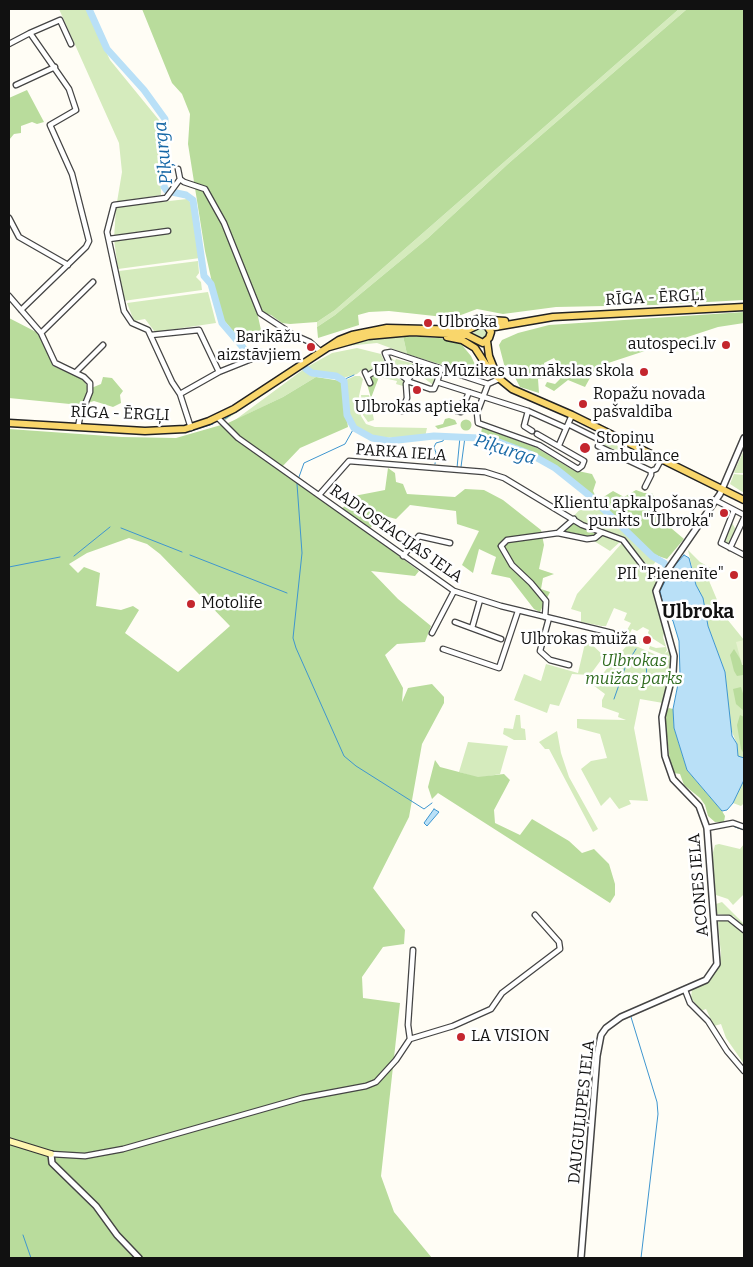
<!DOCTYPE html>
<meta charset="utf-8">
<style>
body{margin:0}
#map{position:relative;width:753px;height:1267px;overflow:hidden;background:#fffdf5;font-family:Bitter,serif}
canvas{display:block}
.frame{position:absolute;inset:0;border:10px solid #111;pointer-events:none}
</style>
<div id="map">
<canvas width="753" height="1267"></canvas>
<div class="frame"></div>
</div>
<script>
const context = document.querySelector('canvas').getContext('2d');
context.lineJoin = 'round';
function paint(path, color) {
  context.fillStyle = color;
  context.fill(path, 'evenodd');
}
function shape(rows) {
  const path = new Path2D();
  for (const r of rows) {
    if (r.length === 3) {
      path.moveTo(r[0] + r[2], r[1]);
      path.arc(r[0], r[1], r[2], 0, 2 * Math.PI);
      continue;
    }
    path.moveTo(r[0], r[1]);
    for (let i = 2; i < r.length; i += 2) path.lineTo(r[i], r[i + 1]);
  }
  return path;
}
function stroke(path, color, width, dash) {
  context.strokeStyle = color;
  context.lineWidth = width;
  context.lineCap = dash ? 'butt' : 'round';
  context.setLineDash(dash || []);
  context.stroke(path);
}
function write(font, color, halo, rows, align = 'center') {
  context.font = font + ' Bitter,serif';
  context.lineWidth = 5;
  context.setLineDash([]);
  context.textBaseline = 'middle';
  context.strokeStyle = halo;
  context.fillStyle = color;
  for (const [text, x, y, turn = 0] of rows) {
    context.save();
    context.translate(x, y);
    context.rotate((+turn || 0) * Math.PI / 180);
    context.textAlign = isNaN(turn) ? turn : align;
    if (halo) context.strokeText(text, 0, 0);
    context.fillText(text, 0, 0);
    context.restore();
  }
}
const green = shape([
 [59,9,86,9,110,60,159,120,161,195,117,202,122,172,119,143],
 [679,9,687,9,509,163,428,238,335,315,317,327,317,322,335,310],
 [187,199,191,203,200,258,118,269,114,239,116,207],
 [198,261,199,273,196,277,201,282,202,290,123,301,119,271],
 [208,292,216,323,155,332,145,319,134,321,127,303],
 [481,333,7],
 [403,336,407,354,377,343,346,346,377,338],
 [357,348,381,354,385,363,369,372,363,369,357,374,343,378,310,370,307,367,332,353],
 [388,355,395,361,396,359,415,364,410,373,406,374,398,364,399,367,393,366],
 [420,366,437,373,433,385,420,375,417,369],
 [387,367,392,376,404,381,405,392,403,386,396,384,397,381,379,377,376,371],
 [304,369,316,377,283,397,235,420],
 [298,370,295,374,224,421,225,416],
 [355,376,360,376,363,379,359,396,361,416,366,424,375,427,427,428,425,437,411,439,379,437,363,432,356,427,351,419,348,404,346,380],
 [361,395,369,395,374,420,368,422,363,415],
 [607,438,615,442,621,452,601,444],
 [744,450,744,473,735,473,734,472],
 [734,474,744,475,744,493,730,484],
 [590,498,650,557,657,560,650,569,623,540,587,526,573,517],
 [731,521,736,530,727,545,722,542],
 [602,534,621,541,610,551,594,541],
 [622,543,641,568,659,579,655,597,665,630,663,637,667,650,664,655,649,649,650,646,656,648,666,647,652,638,648,633,649,630,643,627,637,631,632,629,629,635,640,642,639,645,623,637,631,623,624,620,627,613,614,608,606,626,602,626,581,622,581,612,571,609,577,594],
 [688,550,700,562,711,568,707,576,723,614,744,640,744,758,738,756,737,744,730,727,725,672,708,626,703,598,696,585],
 [667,637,673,658,669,683,663,703,640,699,634,728,648,801,629,800,631,804,619,809,610,797,601,806,581,769,591,761,607,758,600,734,577,728,577,719,626,720,618,717,619,713,602,707,602,700,605,694,593,685,629,643,661,657,668,651],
 [586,639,604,656,590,675,572,674,559,706,550,704,547,713,514,700,524,674,541,681,546,664,578,673],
 [516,715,520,715,521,728,525,729,526,740,514,740,503,734,504,728,513,729],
 [557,731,561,753,569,777,598,829,593,832,549,749,545,749,539,742],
 [468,742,508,746,500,774,478,778,459,772],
 [744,780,744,803,741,806,733,803],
 [719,844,740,849,744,844,744,894,733,905,728,899,716,895,712,856,715,845],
 [722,902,744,924,744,927,733,916,717,914,716,904],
 [721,920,728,920,736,925,744,934,744,1064,726,1038,721,1024,714,1026,706,1009,701,1011,691,998,692,989,710,980,718,968,721,955,718,922]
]);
const forest = shape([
 [142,9,679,9,335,310,317,322,290,324,282,323,271,315,257,312,261,330,256,342,242,342,219,314,205,251,188,144,190,114,182,94,172,83],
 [687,9,744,9,744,300,654,305,556,307,503,314,477,309,453,318,389,311,369,312,358,315,359,325,318,338,317,327,335,315,428,238,509,163],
 [27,90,44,122,37,124,32,122,21,126,21,133,14,134,9,140,9,98],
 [744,312,744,323,718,327,596,367,585,387,568,380,554,391,545,386,547,382,555,384,560,379,559,372,562,370,554,358,544,363,546,378,538,379,539,393,520,387,510,368,505,368,499,345,502,340,518,333,549,325],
 [9,318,40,334,53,366,82,378,89,389,101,384,103,377,112,378,123,391,120,395,121,403,113,407,94,401,80,405,9,398],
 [403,336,439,338,455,341,462,345,471,356,481,377,407,354],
 [376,371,379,377,371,398,367,384,373,384,371,376],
 [316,377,341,381,348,427,300,448,280,469,339,512,354,496,385,490,388,468,395,473,396,482,403,484,407,494,455,497,465,489,484,490,503,500,541,530,544,545,539,569,554,574,543,578,541,589,550,592,540,612,534,609,510,578,491,574,496,557,479,549,473,573,462,565,479,531,457,524,456,511,410,505,396,519,381,515,367,532,419,571,415,576,371,571,398,599,431,626,425,642,397,644,385,655,403,688,402,702,408,688,432,684,444,697,444,703,422,744,409,817,373,888,405,930,404,944,383,947,362,977,363,998,400,1003,381,1176,394,1212,432,1258,9,1258,9,429,122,437,176,438,228,423,283,397],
 [129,538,147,544,160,554,230,626,178,672,125,633,139,610,133,606,121,610,96,606,100,573,84,567,78,573,69,564,87,553],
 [449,418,455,420,457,424,438,429,435,426,443,424,445,419],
 [466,425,5.5],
 [482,427,537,448,573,470,592,474,596,482,593,491,595,495,593,498,555,467,530,453,481,434],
 [636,490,644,493,652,493,654,497,645,506,684,539,667,559,652,554,600,503,602,498,613,491,624,497],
 [572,524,574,524,597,533,595,536,587,538,563,532],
 [734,649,744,665,744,681,743,675,737,676,734,671,730,655],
 [741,687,744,697,744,711,736,704,733,689],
 [669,708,673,709,674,728,687,770,722,811,725,816,724,822,715,822,708,816,705,805,700,798,684,785,680,774,674,773,670,762,666,728,665,711],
 [740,715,744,717,744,754,741,749,737,725],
 [435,760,440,767,478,777,504,774,510,780,494,810,495,823,520,835,532,819,569,841,582,853,594,849,609,864,615,884,615,895,610,903,438,793,432,799,428,787]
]);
const pitch = shape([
 [744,640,744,665,742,665,736,642]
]);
const water = shape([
 [684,555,689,558,696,585,703,598,708,626,725,672,732,736,737,744,738,756,744,758,744,780,733,803,727,810,722,811,687,770,674,728,673,709,680,674,679,641,673,621,664,609,660,591,671,570,684,555],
 [434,809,439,812,427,826,424,823,434,809]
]);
const stream = shape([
 [343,380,354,375],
 [258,397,296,372],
 [225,419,235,412],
 [191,431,213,424],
 [435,464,436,453,434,447,436,443,443,441,445,436],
 [461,467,465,437],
 [457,468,460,437],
 [299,477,304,463,345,444,354,428],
 [297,484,302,553,293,638,296,648,344,756,356,766,424,809,432,803],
 [121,528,182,552],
 [190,555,287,593],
 [74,556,110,527],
 [9,567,60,557],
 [646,656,647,684],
 [614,699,626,665,636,649],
 [735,827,744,830],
 [631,1017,657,1102,658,1114,641,1258],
 [23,1235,31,1258]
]);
const river = shape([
 [89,9,107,49,144,90,165,119,164,187,167,191,186,195,193,200,204,276,211,284,222,323,246,351,261,352,274,358,295,356,300,361],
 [306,369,312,373,336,376,344,381,347,415,354,428,372,438,389,441,434,436,479,438,496,441,530,454,555,468,590,496,652,556,664,563,672,573]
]);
const minor = shape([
 [30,33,60,20,71,44],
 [9,44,30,33,69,89,76,110,50,125,72,174,89,241,86,247,21,310],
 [16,85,55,67],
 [178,169,180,179,184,182,205,189,224,223,260,313,292,334,310,342,321,352],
 [9,218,19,237,68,265],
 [109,239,168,231],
 [9,296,41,333,55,363,84,377,90,383,90,392,80,417,78,427],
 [41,333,93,282],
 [151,335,199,330,219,372],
 [441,369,437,382,528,411,566,428],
 [76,372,103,345],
 [365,372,370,383],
 [367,376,389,363],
 [437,382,434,389,430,389,410,382,391,367,385,353,391,352,488,384,499,379],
 [488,384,477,413,478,423,539,445,578,469,582,466,584,461,537,434],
 [180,394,172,382,148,330,132,323,124,311,107,232,114,205,166,198,180,179],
 [435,405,461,412,469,392],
 [453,410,465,401],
 [402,411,407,398,406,384,418,362],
 [528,411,524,426,532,431],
 [217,417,238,438,454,591,501,606,612,633],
 [568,424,600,440],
 [191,428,180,394,219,372,254,358],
 [604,431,598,446,651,471,656,469,662,458],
 [559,445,572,415],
 [645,487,651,475,651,471],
 [319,495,349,461,485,472,504,478,582,525,623,540,643,566,662,578],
 [715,500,744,515],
 [734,510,721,543,744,555],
 [558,533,587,539,595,538,601,533],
 [730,548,744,518],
 [403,556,419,536,450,543],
 [545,617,546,601,531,583,512,565,501,546,507,540,558,533,574,519],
 [549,618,540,651,550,660,569,665],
 [455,622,501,639],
 [472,628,480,600],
 [432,633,454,591],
 [443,649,499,668,518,611],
 [707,828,733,823,744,827],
 [715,918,729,918,744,930],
 [685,990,690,1003,708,1021,727,1051,744,1071],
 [410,1039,408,1025,413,950],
 [51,1154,85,1156,123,1149,302,1098,366,1086,376,1082,396,1060,410,1039,453,1026,491,1009,502,993,560,949,559,942,535,915]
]);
const tertiary = shape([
 [51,1154,52,1163,96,1206,117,1235,139,1258],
 [581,1258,597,1056,601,1035,606,1028,621,1017,706,980,717,964,707,828,699,806,673,779,665,756,662,717,673,673,674,656,656,591,662,578,720,494,744,438]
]);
const secondary = shape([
 [9,1141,51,1154]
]);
const primary = shape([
 [455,326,465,325,477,319,505,321],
 [489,328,553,317,744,307],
 [447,337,462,340,475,348,490,371,512,389,572,415,744,500],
 [487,341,489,356,497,376],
 [9,423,145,431,185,429,209,421,234,409,339,340,352,335,387,328,468,330,480,324,487,326,491,332,489,338,483,343,467,335,412,332,368,336,329,347]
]);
const markers = [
 [428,323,5,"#c4262e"],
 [726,345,5,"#c4262e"],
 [311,347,5,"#c4262e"],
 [644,372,5,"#c4262e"],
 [417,390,5,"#c4262e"],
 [583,404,5,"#c4262e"],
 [585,448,6,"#c4262e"],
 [724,513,5,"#c4262e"],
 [734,575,5,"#c4262e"],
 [191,604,5,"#c4262e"],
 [647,640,5,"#c4262e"],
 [461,1037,5,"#c4262e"]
];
const streetNames = [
 ["RĪGA - ĒRGĻI",655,298,-3],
 ["RĪGA - ĒRGĻI",120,414,2],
 ["PARKA IELA",401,453,4],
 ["RADIOSTACIJAS IELA",396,534,35],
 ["ACONES IELA",699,885,-95],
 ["DAUGUĻUPES IELA",582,1112,-84]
];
const poiNames = [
 ["Ulbroka",438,323,"left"],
 ["Barikāžu",301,338],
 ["aizstāvjiem",301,356],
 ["autospeci.lv",716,345],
 ["Ulbrokas Mūzikas un mākslas skola",634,372],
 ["Ropažu novada",593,395,"left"],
 ["pašvaldība",593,413,"left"],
 ["Ulbrokas aptieka",417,408,"center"],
 ["Stopiņu",596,439,"left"],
 ["ambulance",596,457,"left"],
 ["Klientu apkalpošanas",714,504],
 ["punkts \"Ulbroka\"",714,522],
 ["PII \"Pienenīte\"",724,575],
 ["Motolife",201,604,"left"],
 ["Ulbrokas muiža",637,640],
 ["LA VISION",471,1037,"left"]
];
const parkNames = [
 ["Ulbrokas",634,662],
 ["muižas parks",634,680]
];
const waterNames = [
 ["Piķurga",164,153,-96],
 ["Piķurga",505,450,18]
];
const quarterNames = [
 ["Ulbroka",698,613]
];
paint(green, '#d5ebbd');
paint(forest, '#b9dc9c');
paint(pitch, '#e6f2cf');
paint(water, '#b9e0f7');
stroke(water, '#3f96cf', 1);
stroke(stream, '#3f96cf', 1);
stroke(river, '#b9e0f7', 7);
stroke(minor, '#444', 7);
stroke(tertiary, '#444', 8);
stroke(secondary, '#333', 8);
stroke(primary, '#222', 9);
stroke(minor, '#fff', 4.5);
stroke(tertiary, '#fff', 5);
stroke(secondary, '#fff6b0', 5.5);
stroke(primary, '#f9d66b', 6);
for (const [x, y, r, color] of markers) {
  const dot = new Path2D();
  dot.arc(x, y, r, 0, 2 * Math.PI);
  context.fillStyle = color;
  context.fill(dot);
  stroke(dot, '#fff', 2);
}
write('16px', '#111', '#fff', streetNames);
write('16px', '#111', '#fff', poiNames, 'right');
write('italic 16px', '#2f6b1f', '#fff', parkNames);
write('italic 18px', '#1768a6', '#fff', waterNames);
write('bold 19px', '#111', '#fff', quarterNames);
</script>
